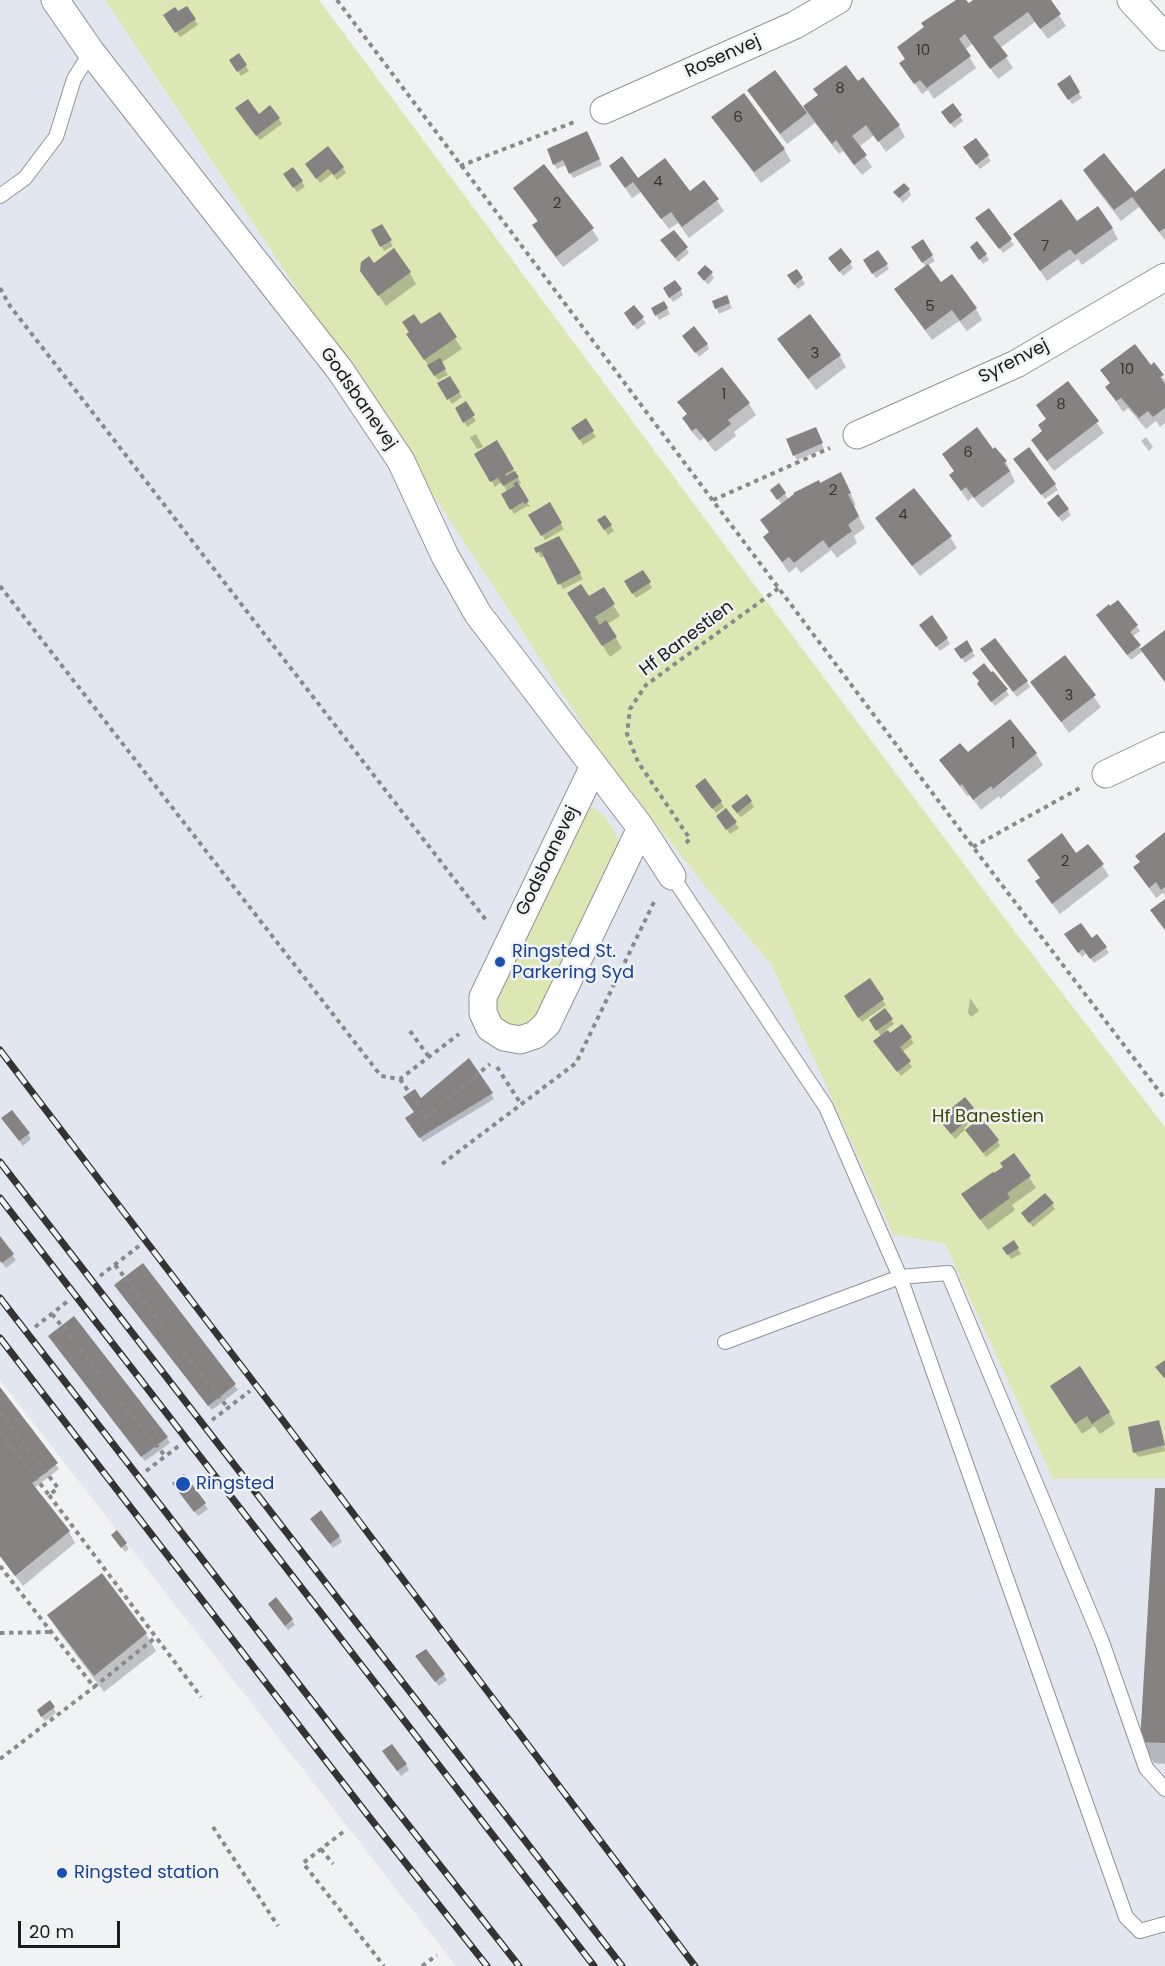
<!DOCTYPE html>
<style>
body{margin:0}
#map{position:relative;width:1165px;height:1966px;overflow:hidden;background:#f0f2f4;font-family:Poppins,sans-serif}
canvas{display:block}
.scale{position:absolute;left:18px;top:1921px;width:102px;height:27px;box-sizing:border-box;border:3px solid #1b1b1c;border-top:0;padding-left:8px;font-size:18px;line-height:21px;white-space:nowrap;color:#1b1b1c;-webkit-text-stroke:4px #f0f2f4;paint-order:stroke}
</style>
<div id="map">
<canvas width="1165" height="1966"></canvas>
<div class="scale">20 m</div>
</div>
<script>
const context = document.querySelector('canvas').getContext('2d');
context.lineJoin = 'round';
function paint(path, color) {
  context.fillStyle = color;
  context.fill(path, 'evenodd');
}
function shape(rows) {
  const path = new Path2D();
  for (const r of rows) {
    path.moveTo(r[0], r[1]);
    for (let i = 2; i < r.length; i += 2) path.lineTo(r[i], r[i + 1]);
  }
  return path;
}
function stroke(path, color, width, dash) {
  context.strokeStyle = color;
  context.lineWidth = width;
  context.lineCap = dash ? 'butt' : 'round';
  context.setLineDash(dash || []);
  context.stroke(path);
}
function write(font, color, halo, rows, align = 'center') {
  context.font = font + ' Poppins,sans-serif';
  context.lineWidth = 5;
  context.setLineDash([]);
  context.textBaseline = 'middle';
  context.strokeStyle = halo;
  context.fillStyle = color;
  for (const [text, x, y, turn = 0] of rows) {
    context.save();
    context.translate(x, y);
    context.rotate((+turn || 0) * Math.PI / 180);
    context.textAlign = isNaN(turn) ? turn : align;
    if (halo) context.strokeText(text, 0, 0);
    context.fillText(text, 0, 0);
    context.restore();
  }
}
const built = shape([
 [0,0,105,0,490,581,594,743,703,884,771,964,893,1233,945,1244,1053,1479,1165,1479,1165,1966,456,1966,0,1380]
]);
const green = shape([
 [105,0,319,0,735,559,1003,916,1165,1127,1165,1479,1053,1479,945,1244,893,1234,771,964,703,884,594,743,490,581],
 [591,807,596,809,603,815,614,830,619,843,619,851,540,1011,532,1019,524,1025,513,1026,495,1015,494,1001,586,813]
]);
const shadow = shape([
 [959,0,965,0,968,5,976,0,1049,0,1066,26,1048,39,1035,22,1000,48,1013,68,998,79,972,44,965,50,976,68,934,99,928,90,922,94,908,74],
 [187,8,198,25,180,37,168,20],
 [238,55,249,71,241,76,231,60],
 [1069,77,1082,98,1072,104,1062,89],
 [858,83,899,126,905,137,886,152,874,135,859,147,872,167,862,175,843,151,839,154,815,123,787,144,756,102,802,109,819,96],
 [240,114,279,119,282,124,260,140],
 [960,116,963,121,954,128,946,117],
 [713,118,784,149,791,161,761,183],
 [590,138,602,165,573,178,566,165,557,169,554,164],
 [976,140,991,161,980,169,968,153],
 [611,167,638,180,689,193,704,182,724,211,689,238,678,223,669,229,641,192,632,198],
 [343,168,346,173,337,180,332,174,320,183,310,170],
 [1165,170,1165,240,1139,207,1121,221,1091,182,1084,171,1134,194],
 [288,179,302,182,305,187,297,192],
 [514,188,592,229,599,240,563,267,540,237,534,226,538,222],
 [909,190,911,195,903,203,895,192],
 [989,210,1014,245,1003,253,980,224],
 [1076,223,1112,228,1118,239,1082,265,1078,259,1047,281,1015,234],
 [382,226,393,246,384,251,373,231],
 [665,246,686,248,689,253,678,262],
 [841,250,853,268,843,276,833,263],
 [916,253,932,256,935,261,927,266,941,284,976,309,982,320,967,331,959,321,932,340,896,290,926,267],
 [975,253,986,255,989,260,983,264],
 [865,261,886,264,889,269,876,278],
 [373,265,410,273,416,284,386,306,369,282],
 [797,271,805,284,798,289,792,281],
 [711,273,714,278,708,285,699,274],
 [664,289,681,290,683,295,673,302],
 [714,302,729,302,732,308,719,314],
 [664,303,670,314,659,320,653,309],
 [634,307,646,323,637,330,629,319],
 [439,314,462,349,441,363,448,375,438,380,408,335],
 [779,340,840,356,846,367,816,390],
 [687,341,707,344,709,349,699,357],
 [1150,367,1162,376,1165,381,1165,423,1160,427,1156,421,1146,429,1128,408,1123,412,1107,388,1111,385,1102,370],
 [450,378,462,397,452,404,439,384],
 [1068,383,1104,433,1054,471,1039,451,1047,420,1038,406],
 [679,402,749,404,756,415,734,432,736,436,715,452,704,438,700,441,690,430,684,418,688,415],
 [465,403,476,421,467,427,457,408],
 [585,420,596,437,583,445,573,428],
 [476,434,483,447,477,449,470,437],
 [818,434,824,449,797,460,794,455],
 [1146,437,1153,447,1149,451,1141,441],
 [496,442,521,483,517,485,530,507,527,506,514,514,503,495,507,492,502,482,495,487,476,454],
 [995,449,1006,462,1015,482,982,508,973,497,968,501,958,487],
 [1018,465,1055,485,1058,490,1045,499],
 [820,485,847,485,856,505,853,506,865,528,854,536,857,543,837,558,831,550,801,573,796,567,789,573,765,538,770,534,782,505,775,495,785,494,789,500],
 [1058,496,1071,515,1062,522,1052,508],
 [549,504,564,529,545,540,530,515],
 [605,517,614,531,608,535,599,520],
 [877,519,950,537,957,548,920,576,884,530],
 [559,538,583,579,563,589,545,555,541,558,536,548],
 [643,572,652,588,636,598,626,582],
 [589,598,613,605,620,616,607,624,622,648,610,657,576,605],
 [1118,602,1140,631,1132,637,1142,650,1165,632,1165,682,1143,651,1131,660,1100,620,1110,608],
 [924,630,947,639,950,644,940,651],
 [966,642,975,656,965,663,956,649],
 [985,654,1027,682,1030,687,1017,697],
 [1065,657,1101,707,1069,733,1032,682],
 [981,689,1006,690,1009,695,995,706],
 [1010,721,1036,754,1043,765,1000,799,999,796,981,810,970,795,967,796,941,760,968,754],
 [705,780,724,807,716,813,700,791],
 [751,802,754,807,741,817,736,812],
 [726,810,739,828,730,834,721,821],
 [1165,834,1165,895,1163,893,1156,898,1135,868,1141,863],
 [1076,855,1102,865,1109,876,1060,914,1044,893],
 [1069,940,1091,940,1106,948,1109,953,1094,963,1087,953,1082,957],
 [869,980,886,1005,862,1022,849,1002],
 [970,998,979,1011,971,1017,968,1013],
 [891,1019,894,1024,886,1030,890,1035,901,1026,914,1043,902,1052,912,1067,901,1076,878,1046,881,1036,874,1025],
 [491,1094,494,1099,423,1142,410,1123,421,1100],
 [973,1109,976,1114,968,1121,969,1123,964,1128,965,1130,955,1139,943,1124],
 [6,1123,28,1134,31,1139,23,1146],
 [970,1135,998,1141,1000,1146,986,1157],
 [1004,1168,1029,1177,1036,1188,1012,1205,1015,1210,988,1230,970,1206,994,1176],
 [1052,1204,1055,1209,1033,1227,1026,1218],
 [0,1239,16,1260,6,1268,0,1260],
 [1014,1242,1021,1254,1011,1259,1004,1248],
 [143,1265,238,1390,212,1410,119,1290],
 [53,1341,167,1438,170,1443,145,1461],
 [0,1389,59,1469,34,1488,69,1532,75,1543,23,1586,0,1556],
 [1058,1398,1109,1412,1115,1424,1100,1434,1094,1426,1082,1434],
 [1158,1422,1161,1427,1165,1451,1138,1457,1135,1452],
 [183,1477,208,1509,198,1516,177,1488],
 [1165,1490,1165,1764,1154,1763,1141,1741],
 [315,1524,339,1536,342,1542,333,1548],
 [116,1540,126,1544,129,1549,125,1552],
 [101,1575,146,1634,156,1651,104,1692,59,1632,49,1615],
 [272,1609,292,1620,295,1625,288,1630],
 [425,1651,447,1680,439,1686,420,1662],
 [53,1707,56,1713,45,1721,41,1716],
 [387,1756,406,1765,409,1770,401,1776]
]);
const building = shape([
 [956,0,966,0,969,3,973,0,1051,0,1061,14,1040,29,1028,12,993,37,1008,56,990,69,965,34,959,39,971,56,927,88,920,80,914,84,899,63,905,59,897,47,924,27,921,23],
 [187,6,196,19,175,33,163,15,175,7,178,11],
 [239,53,247,65,237,72,229,60],
 [846,65,858,81,863,77,900,125,878,142,866,125,852,136,867,155,854,165,836,140,832,144,803,106,818,95,813,89],
 [775,70,807,113,780,134,747,90],
 [1070,75,1080,92,1068,100,1057,84],
 [744,93,785,149,754,172,711,117],
 [248,99,259,114,270,105,280,118,256,136,235,108],
 [953,103,962,115,950,124,941,112],
 [587,131,600,159,569,174,563,160,553,165,547,149],
 [976,138,989,155,976,165,963,147],
 [328,146,344,167,334,175,328,169,316,179,305,164],
 [1104,153,1135,192,1165,168,1165,228,1159,232,1132,197,1114,210,1083,170],
 [622,156,638,178,665,158,690,191,704,180,719,199,682,227,671,212,661,219,633,182,625,188,609,166],
 [544,164,594,228,556,257,532,225,538,221,513,188],
 [293,167,303,181,293,188,283,174],
 [904,183,910,189,899,198,893,192],
 [1061,199,1077,221,1098,206,1113,228,1075,255,1070,249,1040,271,1013,234],
 [989,208,1012,239,999,249,975,218],
 [382,224,392,240,380,247,371,230],
 [674,230,688,247,675,258,660,240],
 [923,239,933,255,922,263,911,247],
 [977,241,987,254,979,260,970,247],
 [394,248,411,272,378,296,360,271,361,262,369,256,374,263],
 [841,248,852,262,839,272,828,258],
 [878,250,888,264,872,274,863,260],
 [928,264,941,282,952,274,977,308,960,321,952,310,925,330,894,289],
 [705,265,713,272,704,281,697,273],
 [797,269,803,278,794,285,787,275],
 [675,280,682,289,669,298,663,288],
 [727,295,730,303,715,309,712,301],
 [664,301,668,308,655,316,651,308],
 [634,305,644,317,633,326,624,313],
 [440,312,457,337,424,360,406,334,409,332,402,322,414,314,421,324],
 [810,314,841,355,808,379,777,339],
 [694,326,708,344,695,353,682,336],
 [1135,344,1151,365,1154,362,1164,375,1160,377,1165,384,1165,408,1153,417,1148,411,1139,418,1121,398,1116,401,1105,387,1110,383,1100,370],
 [440,358,446,369,434,376,427,365],
 [722,367,750,403,728,420,731,424,708,442,696,428,692,431,682,418,687,414,677,402],
 [450,376,460,392,447,400,437,383],
 [1068,381,1099,421,1047,461,1031,440,1042,431,1038,425,1046,419,1036,405],
 [466,401,475,415,463,423,455,408],
 [586,418,594,431,579,440,571,428],
 [816,427,823,443,793,456,786,439],
 [977,427,993,449,995,447,1007,461,1004,463,1010,471,974,498,966,487,961,491,949,475,954,471,942,454],
 [497,440,514,469,505,474,506,476,515,471,519,477,503,486,498,478,490,482,474,454],
 [1029,447,1056,484,1041,495,1013,459],
 [841,472,851,493,848,494,859,516,848,525,852,531,829,548,823,540,794,563,789,557,782,562,763,537,769,532,760,520,794,494,793,493,819,480,820,483],
 [517,481,529,501,525,504,523,502,510,510,501,494,515,486,513,484],
 [779,483,786,493,777,500,770,490],
 [914,488,952,536,912,566,875,518],
 [1058,494,1069,509,1058,517,1047,503],
 [550,502,562,523,541,536,528,515],
 [605,515,612,525,604,530,597,520],
 [559,536,581,573,558,585,541,551,536,553,534,548],
 [643,570,651,582,632,594,624,581],
 [581,584,589,596,604,587,615,604,595,617,600,625,606,620,617,637,602,646,567,593],
 [1118,600,1138,625,1130,632,1141,645,1127,655,1096,615,1109,604,1110,606],
 [932,615,948,638,936,647,919,625],
 [1165,630,1165,682,1140,649],
 [995,638,1028,681,1013,692,980,649],
 [967,640,973,651,961,659,954,649],
 [1065,655,1096,695,1061,722,1030,682],
 [984,663,991,672,993,671,1008,689,991,702,977,684,979,681,972,673],
 [1010,719,1037,753,993,789,991,786,973,800,962,784,960,786,939,760,960,743,968,752],
 [705,778,722,801,712,809,695,786],
 [747,794,752,801,737,813,731,806],
 [726,808,737,822,726,830,716,816],
 [1165,832,1165,887,1161,890,1156,882,1149,888,1133,867,1140,862,1135,856],
 [1062,833,1076,853,1088,844,1104,864,1052,904,1035,881,1040,878,1027,860],
 [1165,899,1165,930,1150,910],
 [1081,923,1092,938,1097,934,1107,947,1090,959,1083,949,1078,953,1064,934],
 [870,978,884,999,858,1018,844,996],
 [885,1008,893,1019,876,1031,869,1020],
 [902,1024,912,1037,900,1047,911,1061,897,1072,873,1041,888,1030,890,1033],
 [469,1058,493,1093,419,1138,405,1118,414,1112,403,1097,415,1089,421,1098],
 [965,1097,974,1108,966,1115,968,1117,962,1122,963,1124,951,1134,938,1119],
 [12,1110,30,1133,19,1141,1,1118],
 [981,1117,999,1140,983,1153,965,1130],
 [1014,1153,1031,1176,1007,1193,1010,1198,980,1220,961,1194,993,1172,994,1173,1003,1167,1000,1163],
 [1045,1193,1054,1203,1029,1223,1021,1213],
 [0,1236,14,1254,2,1263,0,1261],
 [1014,1240,1019,1248,1007,1255,1002,1248],
 [143,1263,236,1384,208,1406,114,1285],
 [74,1316,168,1437,141,1457,48,1336],
 [1165,1360,1165,1377,1164,1378,1155,1367],
 [1080,1366,1110,1412,1092,1424,1087,1416,1075,1424,1050,1386],
 [0,1387,58,1463,32,1483,70,1531,15,1576,0,1556],
 [1159,1420,1165,1445,1133,1453,1128,1427],
 [184,1474,206,1503,194,1512,172,1483],
 [1155,1488,1165,1488,1165,1743,1140,1742],
 [321,1510,340,1536,330,1544,310,1519],
 [117,1530,127,1543,121,1548,111,1535],
 [102,1573,147,1633,94,1676,47,1615],
 [276,1597,293,1619,285,1626,268,1604],
 [426,1649,445,1674,435,1682,415,1656],
 [50,1700,55,1707,41,1717,37,1710],
 [392,1744,407,1764,397,1771,382,1751]
]);
const path = shape([
 [337,0,973,847,1165,1099],
 [460,166,577,121],
 [0,288,10,306,59,369,486,920],
 [713,500,830,448],
 [0,586,381,1076,400,1079,459,1034],
 [686,843,690,839,638,762,627,734,630,709,646,685,779,588],
 [973,847,1080,788],
 [410,1031,429,1057],
 [497,1067,521,1104],
 [400,1079,426,1117,412,1128],
 [426,1117,490,1064],
 [442,1164,576,1063,655,900],
 [115,1265,163,1326],
 [100,1276,139,1246],
 [52,1314,101,1375],
 [35,1327,68,1301],
 [184,1352,228,1408],
 [121,1402,165,1456],
 [0,1412,58,1488,49,1495,11,1446],
 [212,1420,250,1391],
 [0,1431,11,1446,6,1450],
 [146,1471,180,1445],
 [49,1495,201,1697],
 [0,1566,94,1687,156,1637],
 [0,1633,51,1632],
 [0,1759,94,1687],
 [213,1827,278,1926],
 [343,1832,303,1863,384,1966],
 [321,1849,333,1864],
 [422,1966,437,1955]
]);
const lane = shape([
 [0,196,25,178,56,137,74,79,91,52],
 [672,876,826,1107,900,1277,1126,1917,1140,1931,1165,1924],
 [725,1342,900,1277,948,1273,1102,1642,1146,1768,1165,1789]
]);
const street = shape([
 [55,0,91,52,340,370,401,461,445,556,478,614,641,828,672,876],
 [1131,0,1165,37],
 [604,110,795,25,838,0],
 [857,435,1016,364,1165,277],
 [594,766,483,997,483,1013,490,1028,504,1037,520,1040,535,1035,547,1024,641,828],
 [1106,774,1165,746]
]);
const rail = shape([
 [0,1050,278,1414,695,1966],
 [0,1162,622,1966],
 [0,1198,594,1966],
 [0,1298,390,1802,519,1966],
 [0,1338,370,1818,487,1966]
]);
const markers = [
 [500,962,6,"#1a4fb4"],
 [183,1484,8,"#1a4fb4"],
 [62,1873,6,"#1a4fb4"]
];
const numberNames = [
 ["10",923,51],
 ["8",840,89],
 ["6",738,118],
 ["4",658,182],
 ["2",557,204],
 ["7",1045,247],
 ["5",930,307],
 ["3",815,354],
 ["10",1127,370],
 ["1",724,395],
 ["8",1061,405],
 ["6",968,453],
 ["2",833,491],
 ["4",903,515],
 ["3",1069,696],
 ["1",1013,744],
 ["2",1065,862]
];
const streetNames = [
 ["Rosenvej",723,57,-24],
 ["Syrenvej",1014,362,-27],
 ["Godsbanevej",358,399,55],
 ["Hf Banestien",687,639,-37],
 ["Godsbanevej",548,861,-64]
];
const transitNames = [
 ["Ringsted St.",512,952],
 ["Parkering Syd",512,973],
 ["Ringsted",196,1484],
 ["Ringsted station",74,1873]
];
const parkNames = [
 ["Hf Banestien",988,1117]
];
paint(built, '#e1e6f0');
paint(green, '#dde7b3');
paint(shadow, '#0003');
paint(building, '#858281');
stroke(lane, '#929396', 16);
stroke(street, '#929396', 29);
stroke(path, '#88898a', 4, [4.5, 4.5]);
stroke(lane, '#fff', 14);
stroke(street, '#fff', 27);
stroke(rail, '#333334', 7);
stroke(rail, '#f0f2f4', 4.5, [14]);
for (const [x, y, r, color] of markers) {
  const dot = new Path2D();
  dot.arc(x, y, r, 0, 2 * Math.PI);
  context.fillStyle = color;
  context.fill(dot);
  stroke(dot, '#f0f2f4', 2);
}
write('15px', '#363535', null, numberNames);
write('18px', '#1b1b1c', '#f0f2f4', streetNames);
write('18px', '#164399', '#f0f2f4', transitNames, 'left');
write('18px', '#3e4700', '#f0f2f4', parkNames);
</script>
